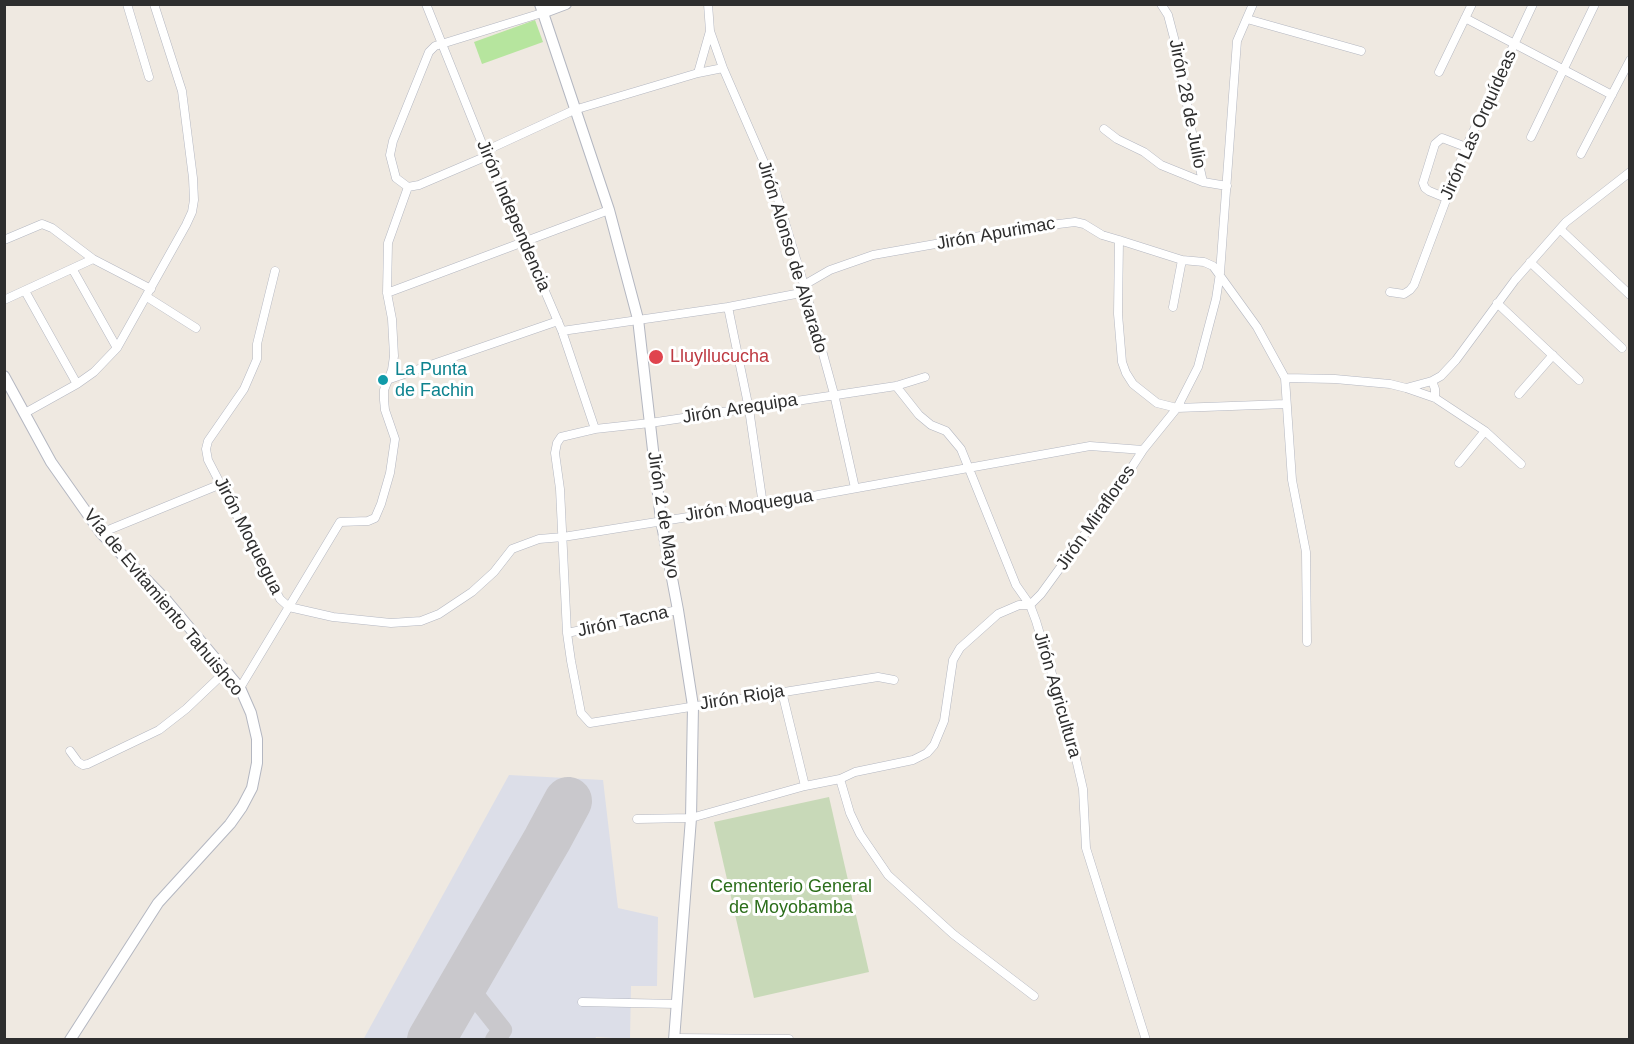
<!DOCTYPE html>
<meta charset="utf-8">
<style>
body{margin:0}
#map{position:relative;width:1634px;height:1044px;overflow:hidden;background:#efe9e1;font-family:Arial,sans-serif}
canvas{display:block}
.frame{position:absolute;inset:0;border:6px solid #2e2e2e;pointer-events:none}
</style>
<div id="map">
<canvas width="1634" height="1044"></canvas>
<div class="frame"></div>
</div>
<script>
const context = document.querySelector('canvas').getContext('2d');
context.lineJoin = 'round';
function paint(path, color) {
  context.fillStyle = color;
  context.fill(path, 'evenodd');
}
function shape(rows) {
  const path = new Path2D();
  for (const r of rows) {
    path.moveTo(r[0], r[1]);
    for (let i = 2; i < r.length; i += 2) path.lineTo(r[i], r[i + 1]);
  }
  return path;
}
function stroke(path, color, width, dash) {
  context.strokeStyle = color;
  context.lineWidth = width;
  context.lineCap = dash ? 'butt' : 'round';
  context.setLineDash(dash || []);
  context.stroke(path);
}
function write(font, color, halo, rows, align = 'center') {
  context.font = font + ' Arial,sans-serif';
  context.lineWidth = 6;
  context.setLineDash([]);
  context.textBaseline = 'middle';
  context.strokeStyle = halo;
  context.fillStyle = color;
  for (const [text, x, y, turn = 0] of rows) {
    context.save();
    context.translate(x, y);
    context.rotate((+turn || 0) * Math.PI / 180);
    context.textAlign = isNaN(turn) ? turn : align;
    if (halo) context.strokeText(text, 0, 0);
    context.fillText(text, 0, 0);
    context.restore();
  }
}
const airport = shape([
 [509,775,603,780,618,908,658,917,657,986,631,986,630,1039,596,1037,595,1040,363,1040]
]);
const green = shape([
 [535,20,543,42,482,64,474,42]
]);
const cemetery = shape([
 [829,797,869,972,754,998,714,822]
]);
const taxiway = shape([
 [464,982,502,1030,495,1040]
]);
const runway = shape([
 [431,1040,547,840,568,801]
]);
const street = shape([
 [127,4,149,77],
 [426,4,487,156,562,331,595,429],
 [1161,4,1168,15,1179,57,1191,128,1203,182,1227,186],
 [1465,18,1612,95],
 [1247,19,1361,51],
 [710,31,723,68,773,183,804,285,834,394,855,488],
 [1439,72,1472,4],
 [698,73,710,31,708,4],
 [1104,129,1117,139,1144,152,1161,165,1203,182],
 [1531,137,1595,4],
 [485,151,574,110,698,73,723,68],
 [1581,154,1630,60],
 [408,187,419,185,487,156],
 [1446,198,1429,191,1425,188,1423,183,1435,144,1442,138,1466,147],
 [1560,229,1630,295],
 [4,240,42,224,52,228,93,259],
 [1119,240,1118,314,1122,362,1126,373,1133,384,1157,403,1177,408,1286,404],
 [1530,262,1622,348],
 [73,270,117,348],
 [275,271,257,344,257,359,244,389,208,441,206,449,208,460,280,599,289,607,333,617,391,623,421,621,439,614,472,592,494,572,512,549,539,539,563,537,763,505,1090,446,1143,450],
 [804,285,830,270,873,255,1026,228,1075,222,1084,224,1102,235,1119,240,1182,260,1204,262,1213,266,1257,327,1285,378,1335,379,1390,384,1406,388,1432,381,1441,376,1456,360,1515,280,1566,222,1630,172],
 [25,291,77,384],
 [1390,292,1404,294,1410,290,1414,285,1466,147,1533,4],
 [387,293,609,210],
 [147,297,196,328],
 [4,300,93,259,151,289],
 [1497,303,1579,380],
 [728,307,749,409,763,505],
 [1173,307,1182,260],
 [562,331,728,307,806,292],
 [1285,378,1292,480,1306,552,1307,642],
 [387,380,558,321],
 [1432,381,1435,389,1435,398],
 [896,386,919,415,931,425,946,431,961,449,1016,585,1030,605,1036,621,1071,737,1083,789,1086,848,1146,1040],
 [1406,388,1435,398,1485,431,1521,464],
 [1519,394,1553,355],
 [25,413,77,384,94,372,117,348,186,225,192,212,194,200,193,178,182,91,154,4],
 [1459,463,1485,431],
 [101,533,221,484],
 [567,633,678,610],
 [894,680,878,677,590,723,581,713,571,661,567,633,560,489,555,453,557,443,561,437,595,429,650,423,896,386,925,377],
 [240,688,340,522,368,521,375,518,381,504,390,473,395,439,385,410,384,400,384,390,392,370,394,356,392,319,387,293,388,243,408,187,396,178,390,155,393,141,429,52,435,46,542,13],
 [782,692,805,786],
 [70,751,78,762,83,765,88,764,159,730,186,709,225,672],
 [840,779,850,813,860,834,888,875,953,934,1034,996],
 [637,819,691,818,805,786,840,779,855,772,913,760,927,753,934,745,944,721,953,660,960,648,998,614,1019,605,1030,605,1041,594,1119,487,1143,450,1177,408,1198,367,1216,299,1220,273,1237,41,1253,4],
 [582,1002,677,1004],
 [674,1038,789,1039]
]);
const secondary = shape([
 [540,4,609,210,638,319,661,520,678,610,693,706,691,818,674,1040],
 [542,13,566,4],
 [4,376,51,462,101,533,167,601,240,688,251,713,257,739,257,763,252,788,242,807,230,824,158,903,70,1040]
]);
const markers = [
 [656,357,8,"#e0444e"],
 [383,380,6,"#0f9aa8"]
];
const streetNames = [
 ["Jirón 28 de Julio",1187,104,79],
 ["Jirón Las Orquídeas",1479,125,-66],
 ["Jirón Independencia",513,216,67],
 ["Jirón Apurimac",996,234,-10],
 ["Jirón Alonso de Alvarado",792,257,73],
 ["Jirón Arequipa",740,409,-9],
 ["Jirón Moquegua",749,506,-9],
 ["Jirón 2 de Mayo",663,515,81],
 ["Jirón Miraflores",1096,518,-55],
 ["Jirón Moquegua",248,536,63],
 ["Vía de Evitamiento Tahuishco",163,603,50],
 ["Jirón Tacna",623,622,-12],
 ["Jirón Agricultura",1057,695,74],
 ["Jirón Rioja",742,698,-9]
];
const healthNames = [
 ["Lluyllucucha",670,357]
];
const cultureNames = [
 ["La Punta",395,370],
 ["de Fachin",395,391]
];
const parkNames = [
 ["Cementerio General",791,887],
 ["de Moyobamba",791,908]
];
paint(airport, '#dcdee8');
paint(green, '#b6e59e');
paint(cemetery, '#c8d9b8');
stroke(taxiway, '#c9c8cc', 20);
stroke(runway, '#c9c8cc', 48);
stroke(street, '#b4b7c1', 9);
stroke(secondary, '#b4b7c1', 12);
stroke(street, '#fff', 8);
stroke(secondary, '#fff', 10);
for (const [x, y, r, color] of markers) {
  const dot = new Path2D();
  dot.arc(x, y, r, 0, 2 * Math.PI);
  context.fillStyle = color;
  context.fill(dot);
  stroke(dot, '#fff', 2);
}
write('18px', '#2e2e2e', '#fff', streetNames);
write('18px', '#be3a42', '#fff', healthNames, 'left');
write('18px', '#0d838f', '#fff', cultureNames, 'left');
write('18px', '#2c6e1b', '#fff', parkNames);
</script>
